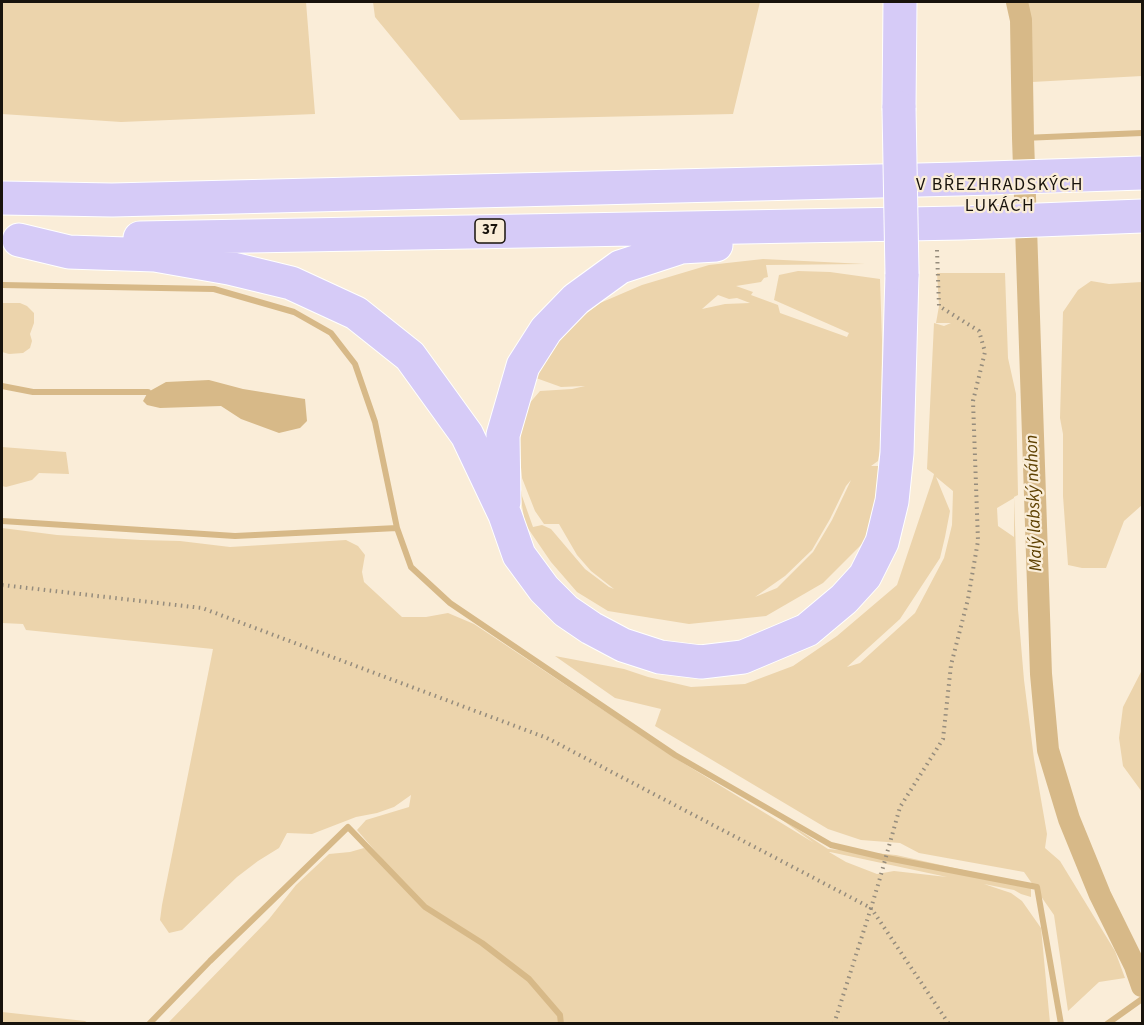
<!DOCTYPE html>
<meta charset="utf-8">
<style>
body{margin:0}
#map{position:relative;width:1144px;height:1025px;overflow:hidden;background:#faedd8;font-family:"Source Sans 3",sans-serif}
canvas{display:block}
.frame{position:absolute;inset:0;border:3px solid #18130c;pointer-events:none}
</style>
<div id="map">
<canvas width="1144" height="1025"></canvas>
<div class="frame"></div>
</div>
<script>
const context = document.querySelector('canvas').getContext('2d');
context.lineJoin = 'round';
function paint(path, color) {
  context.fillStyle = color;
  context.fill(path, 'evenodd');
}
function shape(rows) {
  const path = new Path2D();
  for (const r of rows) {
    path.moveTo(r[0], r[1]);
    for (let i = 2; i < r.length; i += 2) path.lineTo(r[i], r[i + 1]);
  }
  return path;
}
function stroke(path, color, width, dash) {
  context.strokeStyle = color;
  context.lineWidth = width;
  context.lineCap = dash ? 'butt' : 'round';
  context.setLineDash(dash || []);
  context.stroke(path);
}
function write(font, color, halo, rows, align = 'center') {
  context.font = font + ' "Source Sans 3",sans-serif';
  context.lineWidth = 4.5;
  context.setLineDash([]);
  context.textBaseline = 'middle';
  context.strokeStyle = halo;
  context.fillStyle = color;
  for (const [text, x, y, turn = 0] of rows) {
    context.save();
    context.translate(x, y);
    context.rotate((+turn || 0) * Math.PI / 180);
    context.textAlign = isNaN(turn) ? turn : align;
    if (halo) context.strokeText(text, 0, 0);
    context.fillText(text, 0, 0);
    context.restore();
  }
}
const green = shape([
 [2,2,306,2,315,114,121,122,2,114],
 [373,2,760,2,733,114,460,120,375,17],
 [1023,2,1142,2,1142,76,1032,82],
 [763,259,865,264,766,265,768,277,764,278,761,282,736,286,753,292,751,295,778,305,780,313,847,337,849,333,774,300,779,275,798,271,830,272,880,279,882,340,881,443,878,461,871,466,881,466,883,478,864,542,823,583,766,616,689,624,608,611,577,592,551,562,525,524,518,480,518,470,522,496,533,527,542,525,551,529,585,569,609,587,614,589,591,571,577,555,559,524,544,524,535,511,522,478,519,445,523,422,528,405,540,391,572,389,585,386,561,387,536,378,544,357,571,325,600,303,642,285,709,265],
 [718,295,729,299,737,298,750,303,725,304,702,309],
 [851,480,832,520,813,552,777,588,755,597,785,576,812,550,830,519,846,486],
 [937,273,1005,273,1008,358,1016,394,1018,495,1014,497,1018,609,1024,680,1034,759,1047,834,1045,848,1060,861,1115,951,1125,978,1099,982,1068,1011,1054,915,1024,872,919,853,900,843,861,840,828,829,655,726,661,709,615,698,555,656,624,669,648,677,691,687,745,684,793,666,837,636,897,585,933,478,934,474,927,469,934,323,944,326,951,323,936,323,939,306],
 [936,477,953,491,952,525,944,558,915,613,860,663,847,667,900,619,940,558,945,537,950,511],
 [1014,498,1014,537,998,526,997,508],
 [1091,281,1109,284,1142,282,1142,505,1124,521,1106,568,1082,568,1068,565,1063,496,1063,434,1060,418,1063,312,1078,290],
 [2,303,20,303,27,306,34,313,34,323,30,334,32,341,30,348,23,353,9,354,2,352],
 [2,447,66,452,69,474,39,473,32,480,6,487,2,486],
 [2,528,57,535,141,540,180,541,230,547,346,540,358,546,365,555,362,572,364,582,402,617,426,617,448,613,474,624,680,761,814,843,767,809,828,849,896,855,1031,885,1031,897,1021,894,1014,890,984,884,1011,893,1022,901,1041,928,1050,1023,168,1023,269,919,296,885,329,854,350,852,364,848,383,860,357,830,366,820,409,807,411,795,394,807,377,813,356,817,312,834,287,833,279,848,258,861,237,877,182,930,169,933,160,920,162,905,213,649,26,630,23,624,2,623],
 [829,852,830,852,947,877,894,871,877,874,846,862],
 [1142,670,1142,792,1123,766,1119,738,1123,707],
 [2,1012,85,1021,88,1023,2,1023]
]);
const water = shape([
 [209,380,243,389,305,399,307,421,300,428,279,433,241,419,221,406,160,408,147,405,143,401,148,392,166,382]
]);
const stream = shape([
 [1023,138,1142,133],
 [2,285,214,289,294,312,331,333,355,364,375,422,397,528,411,567,450,603,675,755,831,845,882,857,1037,887,1061,1024],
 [2,386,33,392,148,392],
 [2,521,235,536,397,528],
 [149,1024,210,961,348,827,425,907,482,943,529,979,560,1015,561,1024],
 [1107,1024,1142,999]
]);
const canal = shape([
 [1017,2,1021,20,1023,138,1041,674,1048,750,1069,819,1100,895,1135,966,1142,986]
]);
const path = shape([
 [937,250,939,306,979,331,985,352,973,401,978,541,968,599,951,665,943,739,900,807,880,878,871,908,949,1024],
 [2,585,202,608,547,738,871,908,834,1024]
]);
const primary = shape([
 [899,108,900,2],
 [2,198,112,200,959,179,1142,173],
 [140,238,961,223,1142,216],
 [19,240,69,252,155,255,229,268,291,283,356,313,410,356,467,435,505,515,519,555,544,589,566,611,591,628,623,645,660,657,701,662,743,657,807,630,844,599,865,576,882,542,892,501,897,453,902,274],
 [504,502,503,435,523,366,546,330,576,299,620,267,681,247,716,245]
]);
const primaryBridge = shape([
 [899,108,902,274]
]);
const shields = [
 [490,231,30]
];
const shieldNames = [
 ["37",490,231]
];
const neighbourhoodNames = [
 ["V BŘEZHRADSKÝCH",1000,186],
 ["LUKÁCH",1000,207]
];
const waterNames = [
 ["Malý labský náhon",1035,503,-92]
];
paint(green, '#ecd4ac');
paint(water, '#d7b988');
stroke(stream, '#d7b988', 6);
stroke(canal, '#d7b988', 22);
stroke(primary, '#fff', 35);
stroke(path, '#958c7d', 4, [1.5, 4.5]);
stroke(primary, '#d6cbf7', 33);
stroke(primaryBridge, '#fff', 35, []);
stroke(primaryBridge, '#d6cbf7', 33);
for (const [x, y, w] of shields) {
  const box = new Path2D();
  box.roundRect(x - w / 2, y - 12, w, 24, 4.5);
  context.fillStyle = '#faedd8';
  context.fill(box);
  stroke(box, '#18130c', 1.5);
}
write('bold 15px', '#18130c', null, shieldNames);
context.letterSpacing = '1.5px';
write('18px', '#18130c', '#faedd8', neighbourhoodNames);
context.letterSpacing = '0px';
write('italic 18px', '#5d4000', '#faedd8', waterNames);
</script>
